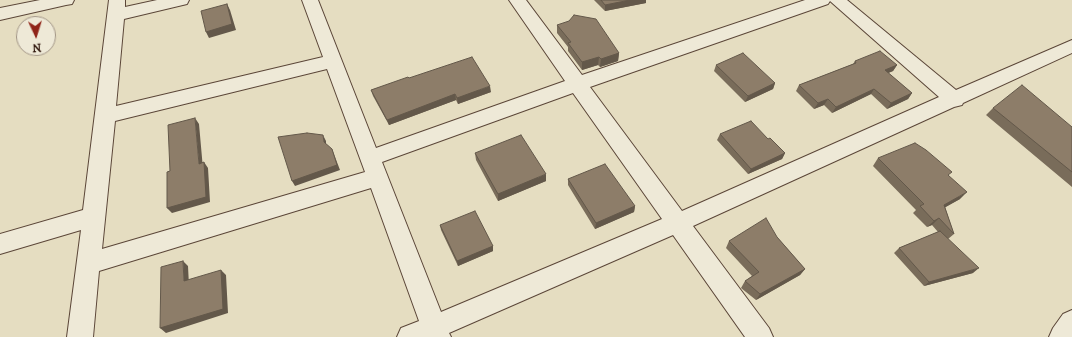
<!DOCTYPE html>
<style>
body{margin:0}
#map{position:relative;width:1072px;height:337px;overflow:hidden;background:#e5ddc1;font-family:"IM FELL DW Pica",serif}
canvas{display:block}
.north{position:absolute;left:16px;top:16px;width:40px;height:40px;box-sizing:border-box;background:#eee9d7;border:1px solid #a19485;border-radius:50%;rotate:176deg;font-size:11px;font-weight:700;line-height:16px;text-align:center;color:#2d140a}
.north::after{content:'';display:block;margin:auto;width:14px;height:18px;background:#8f2418;clip-path:polygon(50% 0,100% 100%,50% 72%,0 100%)}
</style>
<div id="map">
<canvas width="1072" height="337"></canvas>
<div class="north">N</div>
</div>
<script>
const context = document.querySelector('canvas').getContext('2d');
context.lineJoin = 'round';
function shape(rows) {
  const path = new Path2D();
  for (const r of rows) {
    path.moveTo(r[0], r[1]);
    for (let i = 2; i < r.length; i += 2) path.lineTo(r[i], r[i + 1]);
  }
  return path;
}
function stroke(path, color, width, dash) {
  context.strokeStyle = color;
  context.lineWidth = width;
  context.lineCap = dash ? 'butt' : 'round';
  context.setLineDash(dash || []);
  context.stroke(path);
}
function paint(path, color) {
  context.fillStyle = color;
  context.fill(path, 'evenodd');
}
const minor = shape([
 [40,0,74,0,72,4,66,5,0,20,0,8,40,0],
 [109,0,125,0,125,7,157,0,189,0,187,4,124,19,116,106,323,57,302,0,318,0,376,148,565,81,509,0,526,0,582,75,805,0,847,0,956,90,1072,40,1072,53,963,103,962,105,954,107,693,226,769,328,773,337,745,337,673,235,449,333,451,337,397,337,401,328,419,321,371,188,99,271,93,337,67,337,81,230,0,254,0,234,83,210,109,0],
 [830,1,939,97,682,211,590,87,828,4,830,1],
 [327,69,365,172,102,249,115,121,327,69],
 [573,93,662,219,441,312,382,162,573,93],
 [1072,310,1072,337,1049,337,1053,328,1063,314,1072,310]
]);
const wall = shape([
 [594,0,646,0,646,3,605,11],
 [557,25,619,53,618,61,600,67,598,65,582,70,568,51,568,47,557,33],
 [855,61,897,65,893,71,888,73,912,93,908,99,887,109,871,94,832,113,824,105,814,109,796,91,799,85,853,64],
 [716,65,775,83,773,89,745,102,714,71],
 [409,78,491,92,458,104,456,100,389,125,373,96,371,90],
 [993,108,1072,127,1072,187,986,115],
 [720,134,768,139,785,153,782,159,748,174,717,140],
 [475,153,546,181,498,201,476,160],
 [878,158,949,176,960,199,945,207,954,234,948,239,973,273,924,286,894,253,899,248,938,232,932,225,927,227,913,213,916,210,873,166],
 [568,179,635,206,634,212,595,229,568,185],
 [440,225,493,246,493,251,458,266,441,230],
 [777,237,805,269,800,275,756,300,741,288,745,281,752,276,726,248,729,241]
]);
const shadedWall = shape([
 [630,0,646,0,646,3,605,11,605,5],
 [227,4,230,10,236,30,209,38,206,32],
 [619,53,618,61,600,67,601,59],
 [599,57,598,65,582,70,582,62],
 [897,65,893,71,881,76,885,70],
 [775,83,773,89,745,102,748,96],
 [490,86,491,92,458,104,457,98],
 [874,89,871,94,832,113,836,107],
 [912,93,908,99,887,109,891,103],
 [455,94,456,100,389,125,387,120],
 [828,99,824,105,814,109,818,103],
 [195,118,199,124,203,169,199,164],
 [323,135,326,141,326,147,324,142],
 [332,149,340,170,295,186,292,181],
 [785,153,782,159,748,174,751,169],
 [204,162,208,168,210,202,172,213,167,208],
 [546,174,546,181,498,201,498,194],
 [967,192,960,199,937,212,944,205],
 [635,206,634,212,595,229,596,223],
 [939,218,932,225,927,227,934,221],
 [493,246,493,251,458,266,457,261],
 [183,261,188,266,189,286,184,281],
 [979,268,973,273,924,286,929,282],
 [805,269,800,275,756,300,760,294],
 [221,270,226,275,228,313,166,333,160,328]
]);
const building = shape([
 [601,0,630,0,605,5,601,0],
 [227,4,232,24,206,32,201,11,227,4],
 [574,15,596,19,619,53,601,59,599,57,582,62,568,43,571,42,557,25,569,21,574,15],
 [880,51,897,65,885,70,912,93,891,103,874,89,836,107,828,99,818,103,799,85,856,63,855,61,880,51],
 [743,53,775,83,748,96,716,65,743,53],
 [472,57,490,86,457,98,455,94,387,120,371,90,408,77,409,78,472,57],
 [1022,85,1072,127,1072,172,993,108,1022,85],
 [195,118,199,164,204,162,206,197,167,208,167,172,170,171,168,125,195,118],
 [751,121,768,139,770,138,785,153,751,169,720,134,751,121],
 [307,133,323,135,324,142,332,149,337,165,292,181,278,137,307,133],
 [521,135,546,174,498,194,475,153,521,135],
 [915,143,926,150,952,172,948,175,967,192,944,205,954,234,939,218,934,221,920,206,924,204,878,158,915,143],
 [605,164,635,206,596,223,568,179,605,164],
 [475,211,493,246,457,261,440,225,475,211],
 [766,218,777,237,805,269,760,294,745,281,759,272,729,241,766,218],
 [940,231,979,268,929,282,899,248,940,231],
 [183,261,184,281,221,270,223,309,160,328,161,267,183,261]
]);
stroke(minor, '#5b4638', 2);
paint(minor, '#eee9d7');
paint(wall, '#796c5a');
paint(shadedWall, '#63584a');
paint(building, '#8d7d69');
stroke(building, '#63584a', 1);
</script>
